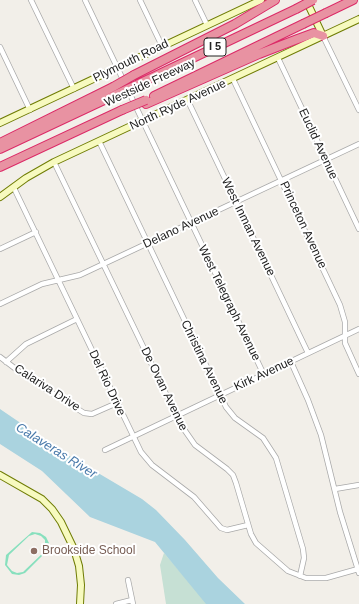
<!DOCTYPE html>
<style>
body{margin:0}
canvas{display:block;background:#f2efe9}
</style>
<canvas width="359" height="604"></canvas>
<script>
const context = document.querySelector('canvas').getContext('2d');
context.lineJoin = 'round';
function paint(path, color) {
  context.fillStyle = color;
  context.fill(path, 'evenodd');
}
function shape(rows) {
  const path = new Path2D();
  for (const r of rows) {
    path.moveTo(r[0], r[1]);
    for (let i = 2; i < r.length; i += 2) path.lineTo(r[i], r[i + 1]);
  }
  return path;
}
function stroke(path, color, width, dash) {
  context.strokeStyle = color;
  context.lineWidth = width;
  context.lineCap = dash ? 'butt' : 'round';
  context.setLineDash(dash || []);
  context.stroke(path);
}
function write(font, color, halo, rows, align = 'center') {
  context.font = font + ' Helvetica,sans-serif';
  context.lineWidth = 4;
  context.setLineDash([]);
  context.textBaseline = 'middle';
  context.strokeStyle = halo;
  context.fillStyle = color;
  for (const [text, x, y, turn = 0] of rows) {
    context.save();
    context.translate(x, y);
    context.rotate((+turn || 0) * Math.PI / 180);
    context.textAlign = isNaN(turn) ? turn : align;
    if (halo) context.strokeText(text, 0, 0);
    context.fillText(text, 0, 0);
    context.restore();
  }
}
const wetland = shape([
 [164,553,208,604,166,604,160,565]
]);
const pitch = shape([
 [32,532,40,533,46,537,49,543,47,551,25,573,19,575,12,574,5,565,6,555],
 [35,534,41,536,45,540,45,551,23,572,17,573,12,571,7,565,9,555,29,536]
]);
const water = shape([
 [0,409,66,454,142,499,156,510,185,540,218,578,245,604,206,604,155,542,90,517,42,471,0,444]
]);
const street = shape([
 [31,0,74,89],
 [85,0,264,375],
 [140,0,162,46],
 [195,0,207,25],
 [323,36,359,110],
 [0,47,30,110],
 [278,58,359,229],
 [233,79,340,305,345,322,345,343,359,374],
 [188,101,308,353],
 [99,141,226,407,235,418,263,438,276,458,303,549,304,558,300,576],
 [54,162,181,425,195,445,227,469,233,475,236,483,251,534,256,543,288,571,306,578,326,578,358,569],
 [14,188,141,452,152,465,194,497,221,528,227,530,248,525],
 [0,249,36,232],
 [0,304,42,284,80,275,359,144],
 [0,357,25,376,84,413,92,414,117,403],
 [6,362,26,344,77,319],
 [291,362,308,400,321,435,340,512,359,573],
 [105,450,359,329],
 [335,489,359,485],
 [128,580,133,604],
 [116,604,132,600]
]);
const secondary = shape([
 [306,0,323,36],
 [0,123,261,0],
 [0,197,26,178,54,162,359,19],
 [0,475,42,499,52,509,61,522,74,549,79,566,81,585,80,604]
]);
const highway = shape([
 [326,13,353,0],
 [134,75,235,24,275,0],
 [134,86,296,9],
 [154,96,303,24],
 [146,104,259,54,295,40,314,33,323,36],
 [0,143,113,87],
 [0,149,115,95],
 [0,167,122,110]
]);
const highwayBridge = shape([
 [296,9,313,0],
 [303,24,326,13],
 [113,87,134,75],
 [115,95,134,86],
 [122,110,146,100]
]);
const markers = [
 [34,551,4,"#8d6e63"]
];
const shields = [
 [215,47,22]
];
const shieldNames = [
 ["I 5",215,47]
];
const streetNames = [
 ["Plymouth Road",131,61,-26],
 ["Westside Freeway",150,83,-25],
 ["North Ryde Avenue",178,105,-25],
 ["Euclid Avenue",318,144,65],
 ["Princeton Avenue",303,225,65],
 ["West Inman Avenue",248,227,64],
 ["Delano Avenue",181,228,-25],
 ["West Telegraph Avenue",229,303,64],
 ["Christina Avenue",204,362,64],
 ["Kirk Avenue",264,374,-25],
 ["Del Rio Drive",107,383,65],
 ["Calariva Drive",47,388,33],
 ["De Ovan Avenue",164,389,64]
];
const educationNames = [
 ["Brookside School",42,551]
];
const waterNames = [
 ["Calaveras River",56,451,32]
];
paint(wetland, '#c6e0d4');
paint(pitch, '#88e0be');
paint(water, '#aad3df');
stroke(street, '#a9a9a9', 6);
stroke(secondary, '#707d05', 8);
stroke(highway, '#dc2a67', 10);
stroke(street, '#fff', 4.5);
stroke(secondary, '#f7fabf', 6);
stroke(highway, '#e892a2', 8);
stroke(highwayBridge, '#dc2a67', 10, []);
stroke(highwayBridge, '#e892a2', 8);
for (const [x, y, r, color] of markers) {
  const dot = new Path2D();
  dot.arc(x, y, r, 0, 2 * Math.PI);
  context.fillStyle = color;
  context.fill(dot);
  stroke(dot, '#fff', 1.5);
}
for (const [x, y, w] of shields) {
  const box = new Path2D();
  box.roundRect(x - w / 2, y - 9, w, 18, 3);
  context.fillStyle = '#fff';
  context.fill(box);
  stroke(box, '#222', 1);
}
write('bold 11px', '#222', null, shieldNames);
write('12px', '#222', '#fff', streetNames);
write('12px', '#785e54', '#fff', educationNames, 'left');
write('italic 13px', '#4a7aab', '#fff', waterNames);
</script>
